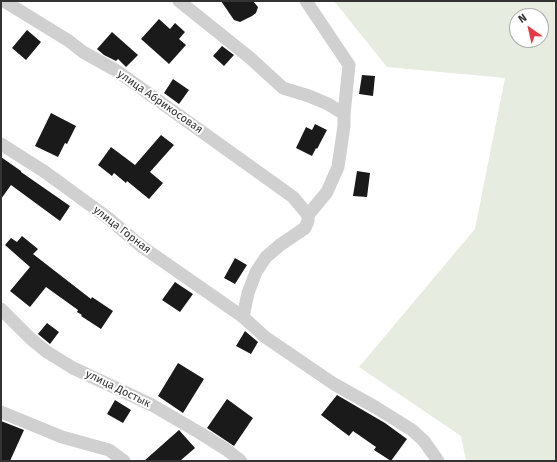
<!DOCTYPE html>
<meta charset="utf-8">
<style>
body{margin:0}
#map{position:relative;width:557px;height:462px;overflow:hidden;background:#fff;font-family:"Fira Sans",sans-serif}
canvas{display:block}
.frame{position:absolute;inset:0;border:2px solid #333;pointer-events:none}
.north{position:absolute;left:509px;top:8px;width:40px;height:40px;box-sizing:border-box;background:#fff;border:1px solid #adadad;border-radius:50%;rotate:326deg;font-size:11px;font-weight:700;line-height:16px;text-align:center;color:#333}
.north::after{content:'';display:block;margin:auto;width:14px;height:18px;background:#e63946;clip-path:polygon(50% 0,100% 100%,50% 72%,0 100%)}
</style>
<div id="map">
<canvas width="557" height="462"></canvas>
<div class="frame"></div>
<div class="north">N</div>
</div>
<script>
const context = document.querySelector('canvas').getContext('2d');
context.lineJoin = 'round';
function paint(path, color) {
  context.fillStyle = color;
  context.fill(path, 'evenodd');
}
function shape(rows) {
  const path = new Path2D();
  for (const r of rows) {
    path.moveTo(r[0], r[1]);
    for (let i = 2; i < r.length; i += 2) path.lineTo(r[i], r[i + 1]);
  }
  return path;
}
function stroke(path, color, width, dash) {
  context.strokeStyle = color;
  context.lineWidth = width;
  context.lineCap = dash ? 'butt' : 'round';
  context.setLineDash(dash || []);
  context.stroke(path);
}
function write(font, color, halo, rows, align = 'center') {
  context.font = font + ' "Fira Sans",sans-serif';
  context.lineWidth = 4;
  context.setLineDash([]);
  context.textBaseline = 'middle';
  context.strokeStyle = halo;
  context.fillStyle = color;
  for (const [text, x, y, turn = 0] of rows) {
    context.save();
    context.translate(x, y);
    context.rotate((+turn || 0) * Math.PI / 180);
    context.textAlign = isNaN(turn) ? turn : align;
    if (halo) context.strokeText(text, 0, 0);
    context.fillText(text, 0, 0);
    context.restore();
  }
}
const green = shape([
 [334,1,556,1,556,461,466,461,461,436,359,367,475,229,505,78,387,67],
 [517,16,541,16,541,40,517,40]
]);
const building = shape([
 [221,1,253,1,258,7,256,13,252,16,240,22,234,20],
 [159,19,170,29,175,23,185,32,179,39,186,45,169,64,141,39],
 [27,30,41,42,26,60,12,48],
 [112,32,138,55,126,67,118,59,116,61,104,55,97,49],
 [222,46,234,55,224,66,213,56],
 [362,75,375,76,373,96,359,94],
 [173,79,189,90,179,104,164,93],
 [51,113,76,126,67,144,65,143,58,157,35,146],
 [315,124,327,130,317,149,316,148,312,156,296,148,306,127,312,130],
 [161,135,174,145,150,172,163,183,149,199,127,181,126,183,114,173,112,176,98,165,111,147,135,165],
 [1,157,21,171,21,172,70,206,60,221,11,185,1,199],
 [357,171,370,173,367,197,353,196],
 [22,236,38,249,33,254,91,299,92,297,113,311,101,329,81,316,82,315,77,312,78,310,46,287,30,307,10,291,30,267,5,245,11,238,17,242],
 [235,258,247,265,235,284,224,278],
 [175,282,193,294,180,312,162,300],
 [47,323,59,332,50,344,38,334],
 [245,331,258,342,251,354,236,346],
 [178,363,204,379,183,413,158,396],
 [337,395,385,423,407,439,391,461,374,450,376,447,353,431,349,436,321,415],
 [227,399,253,418,234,446,207,428],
 [115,400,131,410,123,423,107,414],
 [1,421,24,430,10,461,1,461],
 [179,430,195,448,180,461,144,461]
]);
const minor = shape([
 [4,1,69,41,83,52,117,71,293,197,308,215],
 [179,1,249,57,283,88,309,96,328,104,344,114],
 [306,1,349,65,344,114,344,126,338,167,327,192,308,215,308,221,305,228,280,245,266,257,256,272,248,293,243,317,265,337,334,384,375,407,412,430,424,441,438,461],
 [1,144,45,172,108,218,141,246,243,317],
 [1,309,31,339,47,352,73,368,152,405,200,433,227,450,241,461],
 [1,412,62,437,109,450,124,461]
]);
const streetNames = [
 ["улица Абрикосовая",160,102,35],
 ["улица Горная",122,230,38],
 ["улица Достык",118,389,26]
];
paint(green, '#e6ecdf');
paint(building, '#1a1a1a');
stroke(minor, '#d0d0d0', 13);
write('11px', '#333', '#fff', streetNames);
</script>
